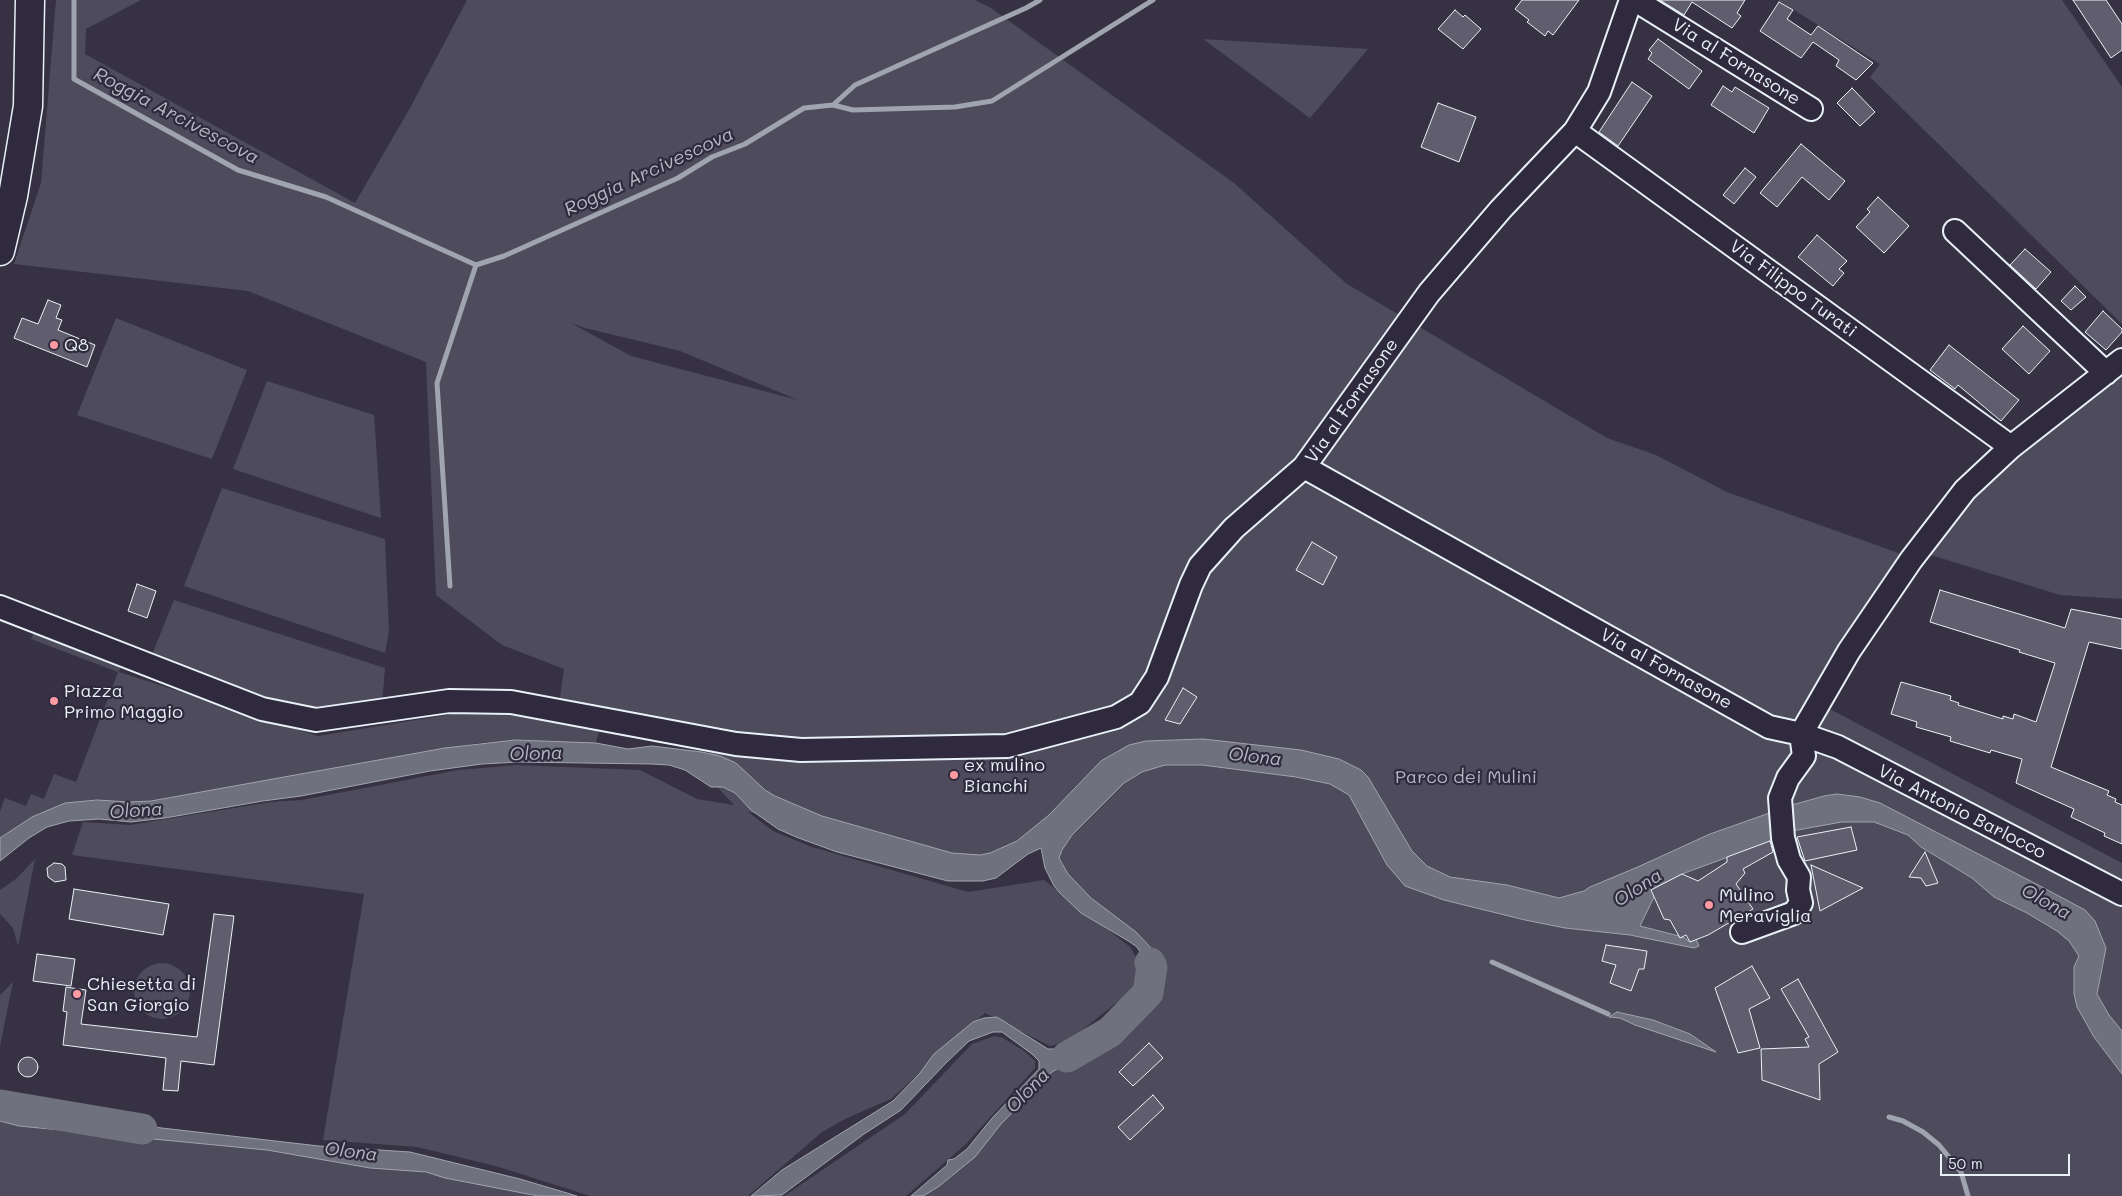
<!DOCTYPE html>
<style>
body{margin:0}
#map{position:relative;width:2122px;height:1196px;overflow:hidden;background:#363244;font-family:Mali,sans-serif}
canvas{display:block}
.scale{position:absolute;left:1940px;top:1154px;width:130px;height:22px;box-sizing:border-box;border:2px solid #e8f1f8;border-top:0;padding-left:6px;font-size:15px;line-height:18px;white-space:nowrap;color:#e8f1f8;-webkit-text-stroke:4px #2f2a3d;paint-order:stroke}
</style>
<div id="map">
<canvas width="2122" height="1196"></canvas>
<div class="scale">50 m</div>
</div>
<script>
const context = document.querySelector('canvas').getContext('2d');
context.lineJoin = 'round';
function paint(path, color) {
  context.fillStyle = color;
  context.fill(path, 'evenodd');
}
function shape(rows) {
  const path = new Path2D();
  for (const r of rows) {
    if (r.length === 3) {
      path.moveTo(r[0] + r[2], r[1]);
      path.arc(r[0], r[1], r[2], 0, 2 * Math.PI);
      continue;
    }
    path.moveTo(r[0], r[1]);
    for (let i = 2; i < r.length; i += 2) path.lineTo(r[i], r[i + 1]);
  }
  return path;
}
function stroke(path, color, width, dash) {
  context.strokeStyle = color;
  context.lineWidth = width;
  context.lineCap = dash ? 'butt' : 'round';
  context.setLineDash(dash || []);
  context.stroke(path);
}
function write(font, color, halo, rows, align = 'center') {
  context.font = font + ' Mali,sans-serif';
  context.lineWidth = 4.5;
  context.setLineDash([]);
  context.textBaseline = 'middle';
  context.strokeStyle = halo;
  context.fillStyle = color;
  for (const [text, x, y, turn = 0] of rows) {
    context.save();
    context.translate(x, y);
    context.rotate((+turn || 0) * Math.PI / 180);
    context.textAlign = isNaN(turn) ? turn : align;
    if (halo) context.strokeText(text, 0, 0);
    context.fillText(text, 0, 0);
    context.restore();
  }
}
const green = shape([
 [56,0,141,0,86,29,85,54,355,203,410,108,467,0,975,0,991,8,1234,183,1347,284,1607,438,1656,455,1727,492,1921,561,1826,707,2122,863,2122,1196,920,1196,936,1183,1053,1055,1101,1029,1128,1006,1146,970,1142,950,1063,884,1045,844,943,877,832,828,748,812,773,831,812,847,968,892,1044,880,1130,947,1141,965,1135,988,1067,1042,1050,1046,985,1013,891,1099,847,1118,822,1132,748,1196,590,1196,499,1167,438,1152,417,1147,323,1140,364,894,72,855,83,822,130,825,271,802,302,800,458,770,517,765,640,770,697,799,734,805,706,775,716,735,559,704,564,669,502,645,436,595,426,362,248,291,14,264,41,183],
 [571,323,585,328,680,351,798,400,631,356],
 [1778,0,2062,0,2122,87,2122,324,1870,77,1880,64],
 [1203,39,1368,49,1310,118],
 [116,318,247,370,212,459,77,415],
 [2122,360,2122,599,2060,595,1918,551,1965,490],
 [267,381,374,415,381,518,233,469],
 [222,488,385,539,389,631,385,653,184,586],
 [174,600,385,668,382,705,318,711,267,703,151,657],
 [34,632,121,665,119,672,318,736,453,714,506,710,601,723,596,743,515,740,479,743,150,801,129,802,97,800,65,803,32,817,0,838,0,811,5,798,26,806,31,794,44,799,54,774,76,782,118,672,31,639],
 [35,859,18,946,13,928,0,914,0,890,17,878],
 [162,991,28],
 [13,982,0,1046,0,995],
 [994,1036,1003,1038,1024,1051,1035,1061,1035,1068,965,1145,906,1196,784,1196,905,1114,972,1044],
 [0,1108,242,1138,503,1187,533,1196,0,1196]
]);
const water = shape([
 [1203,739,1301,750,1339,759,1361,770,1368,777,1412,851,1427,866,1450,877,1507,885,1559,898,1584,891,1590,887,1640,866,1710,834,1792,805,1824,796,1837,794,1860,797,1880,803,2042,887,2085,910,2095,921,2106,948,2097,994,2109,1015,2122,1031,2122,1074,2094,1037,2077,1007,2074,994,2074,967,2079,956,2069,941,2057,931,2027,913,1994,897,1972,878,1921,847,1908,835,1874,822,1842,822,1786,832,1774,840,1682,874,1657,887,1656,893,1640,926,1679,936,1680,938,1683,937,1690,942,1696,939,1699,946,1694,948,1630,935,1565,928,1525,920,1444,900,1405,886,1387,865,1349,795,1330,784,1296,777,1202,765,1165,765,1142,772,1124,783,1072,835,1062,850,1059,858,1068,874,1091,898,1136,932,1152,949,1158,959,1160,973,1144,997,1089,1049,1052,1072,1001,1124,975,1157,938,1187,923,1196,911,1196,947,1165,948,1160,954,1159,967,1149,993,1117,1039,1069,1039,1061,1032,1054,1002,1032,993,1032,969,1041,946,1063,901,1110,864,1134,782,1195,751,1196,782,1170,893,1101,920,1073,934,1054,973,1022,984,1018,997,1017,1048,1049,1065,1049,1081,1041,1137,989,1145,973,1142,955,1137,947,1130,942,1081,913,1060,893,1054,886,1045,868,1041,848,1028,854,996,878,983,881,948,881,837,852,796,837,778,829,751,810,735,793,723,787,711,787,685,770,669,765,651,764,518,762,482,764,430,771,301,796,263,801,165,818,131,822,99,819,69,821,47,827,29,838,0,861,0,838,32,817,65,803,97,800,129,802,151,801,445,748,515,740,596,743,628,749,652,746,702,752,720,756,736,763,765,790,775,796,822,816,952,853,980,855,990,853,1017,841,1049,815,1101,761,1129,745,1146,741,1203,739],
 [1617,1012,1653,1020,1690,1034,1716,1052,1635,1025,1620,1018,1609,1017,1617,1012],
 [0,1110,47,1119,153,1127,319,1146,410,1152,520,1179,577,1196,538,1196,445,1178,426,1172,370,1168,267,1150,19,1126,0,1121,0,1110]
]);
const stream = shape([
 [74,0,74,79,238,170,326,197,476,265],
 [833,105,855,85,1026,8,1040,0],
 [450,586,437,383,476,265,504,256,678,178,712,157,745,144,804,108,833,105,853,110,955,107,992,101,1153,0],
 [1492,962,1608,1014],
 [1889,1117,1903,1121,1923,1132,1939,1145,1961,1172,1968,1196]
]);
const river = shape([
 [1067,1057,1110,1032,1148,993,1152,967,1150,963],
 [0,1105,142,1129]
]);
const building = shape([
 [1522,0,1579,0,1553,35,1548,31,1545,36,1527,22,1529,20,1515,9,1522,0],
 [1660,0,1745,0,1737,13,1741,16,1732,28,1692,2,1684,15,1660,0],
 [2073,0,2106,0,2122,24,2122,50,2111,58,2073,0],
 [1779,2,1793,10,1787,19,1811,35,1818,26,1873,63,1856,80,1836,66,1839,60,1813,42,1801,58,1760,31,1779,2],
 [1455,10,1463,17,1465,15,1481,29,1463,49,1438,29,1455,10],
 [1658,39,1702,71,1689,89,1648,59,1652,53,1649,50,1658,39],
 [1632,82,1652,96,1618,146,1599,132,1632,82],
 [1723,86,1732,92,1735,87,1769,108,1754,133,1711,105,1723,86],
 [1852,88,1875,112,1860,126,1837,103,1852,88],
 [1438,103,1476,117,1459,162,1421,147,1438,103],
 [1801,144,1845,181,1829,200,1802,177,1777,207,1760,193,1801,144],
 [1745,168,1756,177,1734,204,1723,195,1745,168],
 [1878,197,1909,226,1884,253,1856,227,1870,212,1867,209,1878,197],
 [1817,235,1847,261,1839,269,1844,273,1833,286,1798,257,1817,235],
 [2025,249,2051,272,2036,289,2010,265,2025,249],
 [2075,286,2086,297,2071,310,2061,301,2075,286],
 [48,300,61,305,56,318,62,320,58,330,95,345,87,367,14,338,22,318,38,324,48,300],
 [2103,311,2122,329,2122,332,2106,350,2085,332,2103,311],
 [2023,326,2050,351,2029,374,2002,349,2023,326],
 [1949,345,2019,400,2001,421,1958,385,1955,389,1930,370,1949,345],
 [1312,542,1337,557,1323,585,1296,570,1312,542],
 [137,584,156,591,147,618,128,611,137,584],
 [1940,590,2065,628,2071,609,2122,619,2122,649,2089,642,2051,767,2109,791,2107,795,2116,799,2115,802,2122,805,2122,844,2104,836,2105,833,2071,817,2074,809,2016,783,2022,759,1991,750,1990,753,1950,741,1951,737,1916,727,1917,722,1891,714,1901,682,1951,696,1950,700,1959,703,1958,705,2003,719,2003,716,2013,719,2014,714,2036,722,2055,663,2019,652,2020,650,1930,622,1940,590],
 [1183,688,1197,697,1180,724,1165,720,1183,688],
 [1851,827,1857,850,1805,861,1797,837,1851,827],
 [1770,841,1773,852,1743,869,1745,873,1736,884,1753,909,1708,935,1690,942,1686,935,1680,938,1670,920,1664,919,1651,890,1682,874,1698,881,1727,862,1727,857,1770,841],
 [1925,852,1938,883,1926,886,1921,878,1909,877,1925,852],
 [54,863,62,864,65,867,66,880,55,882,48,877,47,868,54,863],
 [1811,865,1863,888,1820,911,1811,865],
 [74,889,169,904,163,935,69,919,74,889],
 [214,914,234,916,214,1065,181,1061,178,1091,163,1090,166,1058,63,1045,67,1012,63,1011,66,987,86,990,81,1024,197,1037,214,914],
 [1606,945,1647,951,1644,969,1639,969,1631,991,1610,983,1616,965,1602,961,1606,945],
 [37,954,75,959,71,986,33,981,37,954],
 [1752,966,1770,998,1749,1009,1760,1048,1738,1053,1715,988,1752,966],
 [1798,979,1838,1052,1819,1064,1820,1100,1762,1080,1761,1049,1809,1047,1805,1039,1809,1037,1781,989,1798,979],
 [1149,1043,1163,1058,1133,1086,1119,1072,1149,1043],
 [28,1067,10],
 [1153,1095,1164,1108,1130,1140,1118,1127,1153,1095]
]);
const minor = shape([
 [1635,0,1811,109],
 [1575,131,2011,447],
 [1955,231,2106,373],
 [1304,467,1769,727,1801,734,1838,747,2122,894],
 [0,607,262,709,316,720,449,701,511,702,736,744,801,750,1007,746,1116,717,1140,703,1157,677,1191,585,1200,566,1234,528,1304,467,1429,293,1501,209,1575,131,1599,92,1631,0],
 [1801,734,1849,651,1911,560,1965,490,2011,447,2122,360],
 [1742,932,1794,913,1801,903,1798,890,1799,877,1789,860,1783,838,1780,798,1788,778,1804,756,1801,734]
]);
const major = shape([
 [0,251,13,196,28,106,30,0]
]);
const markers = [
 [54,345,5,"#ff9aa2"],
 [54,701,5,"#ff9aa2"],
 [954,775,5,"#ff9aa2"],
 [1709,905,5,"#ff9aa2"],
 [77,994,5,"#ff9aa2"]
];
const streetNames = [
 ["Via al Fornasone",1736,62,32],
 ["Via Filippo Turati",1793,289,36],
 ["Via al Fornasone",1352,401,-55],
 ["Via al Fornasone",1666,669,29],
 ["Via Antonio Barlocco",1962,812,27]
];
const poiNames = [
 ["Q8",64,345],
 ["Piazza",64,691],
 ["Primo Maggio",64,712],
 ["ex mulino",964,765],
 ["Bianchi",964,786],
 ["Mulino",1719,895],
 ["Meraviglia",1719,916],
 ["Chiesetta di",87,984],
 ["San Giorgio",87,1005]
];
const parkNames = [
 ["Parco dei Mulini",1466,777]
];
const waterNames = [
 ["Roggia Arcivescova",176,116,28],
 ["Roggia Arcivescova",649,172,-25],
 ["Olona",536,754,-2],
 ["Olona",1255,757,6],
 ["Olona",136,811,-4],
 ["Olona",1638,888,-33],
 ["Olona",2046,902,29],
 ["Olona",1028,1091,-46],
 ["Olona",351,1152,7]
];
paint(green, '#4d4b5c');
paint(water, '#70717f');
stroke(water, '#a0a4af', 1);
stroke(stream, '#a0a4af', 5);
stroke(river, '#70717f', 31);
paint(building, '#605e6e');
stroke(building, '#e8f1f8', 1);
stroke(minor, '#e8f1f8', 26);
stroke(major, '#e8f1f8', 31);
stroke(minor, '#2f2a3d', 22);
stroke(major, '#2f2a3d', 28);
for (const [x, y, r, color] of markers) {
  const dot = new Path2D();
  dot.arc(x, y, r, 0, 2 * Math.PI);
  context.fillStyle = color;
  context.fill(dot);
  stroke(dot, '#2f2a3d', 2);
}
write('18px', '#e8f1f8', '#2f2a3d', streetNames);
write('18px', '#e8f1f8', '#2f2a3d', poiNames, 'left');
write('18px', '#b2b7c1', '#2f2a3d', parkNames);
write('italic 19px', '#b2b7c2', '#2f2a3d', waterNames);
</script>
